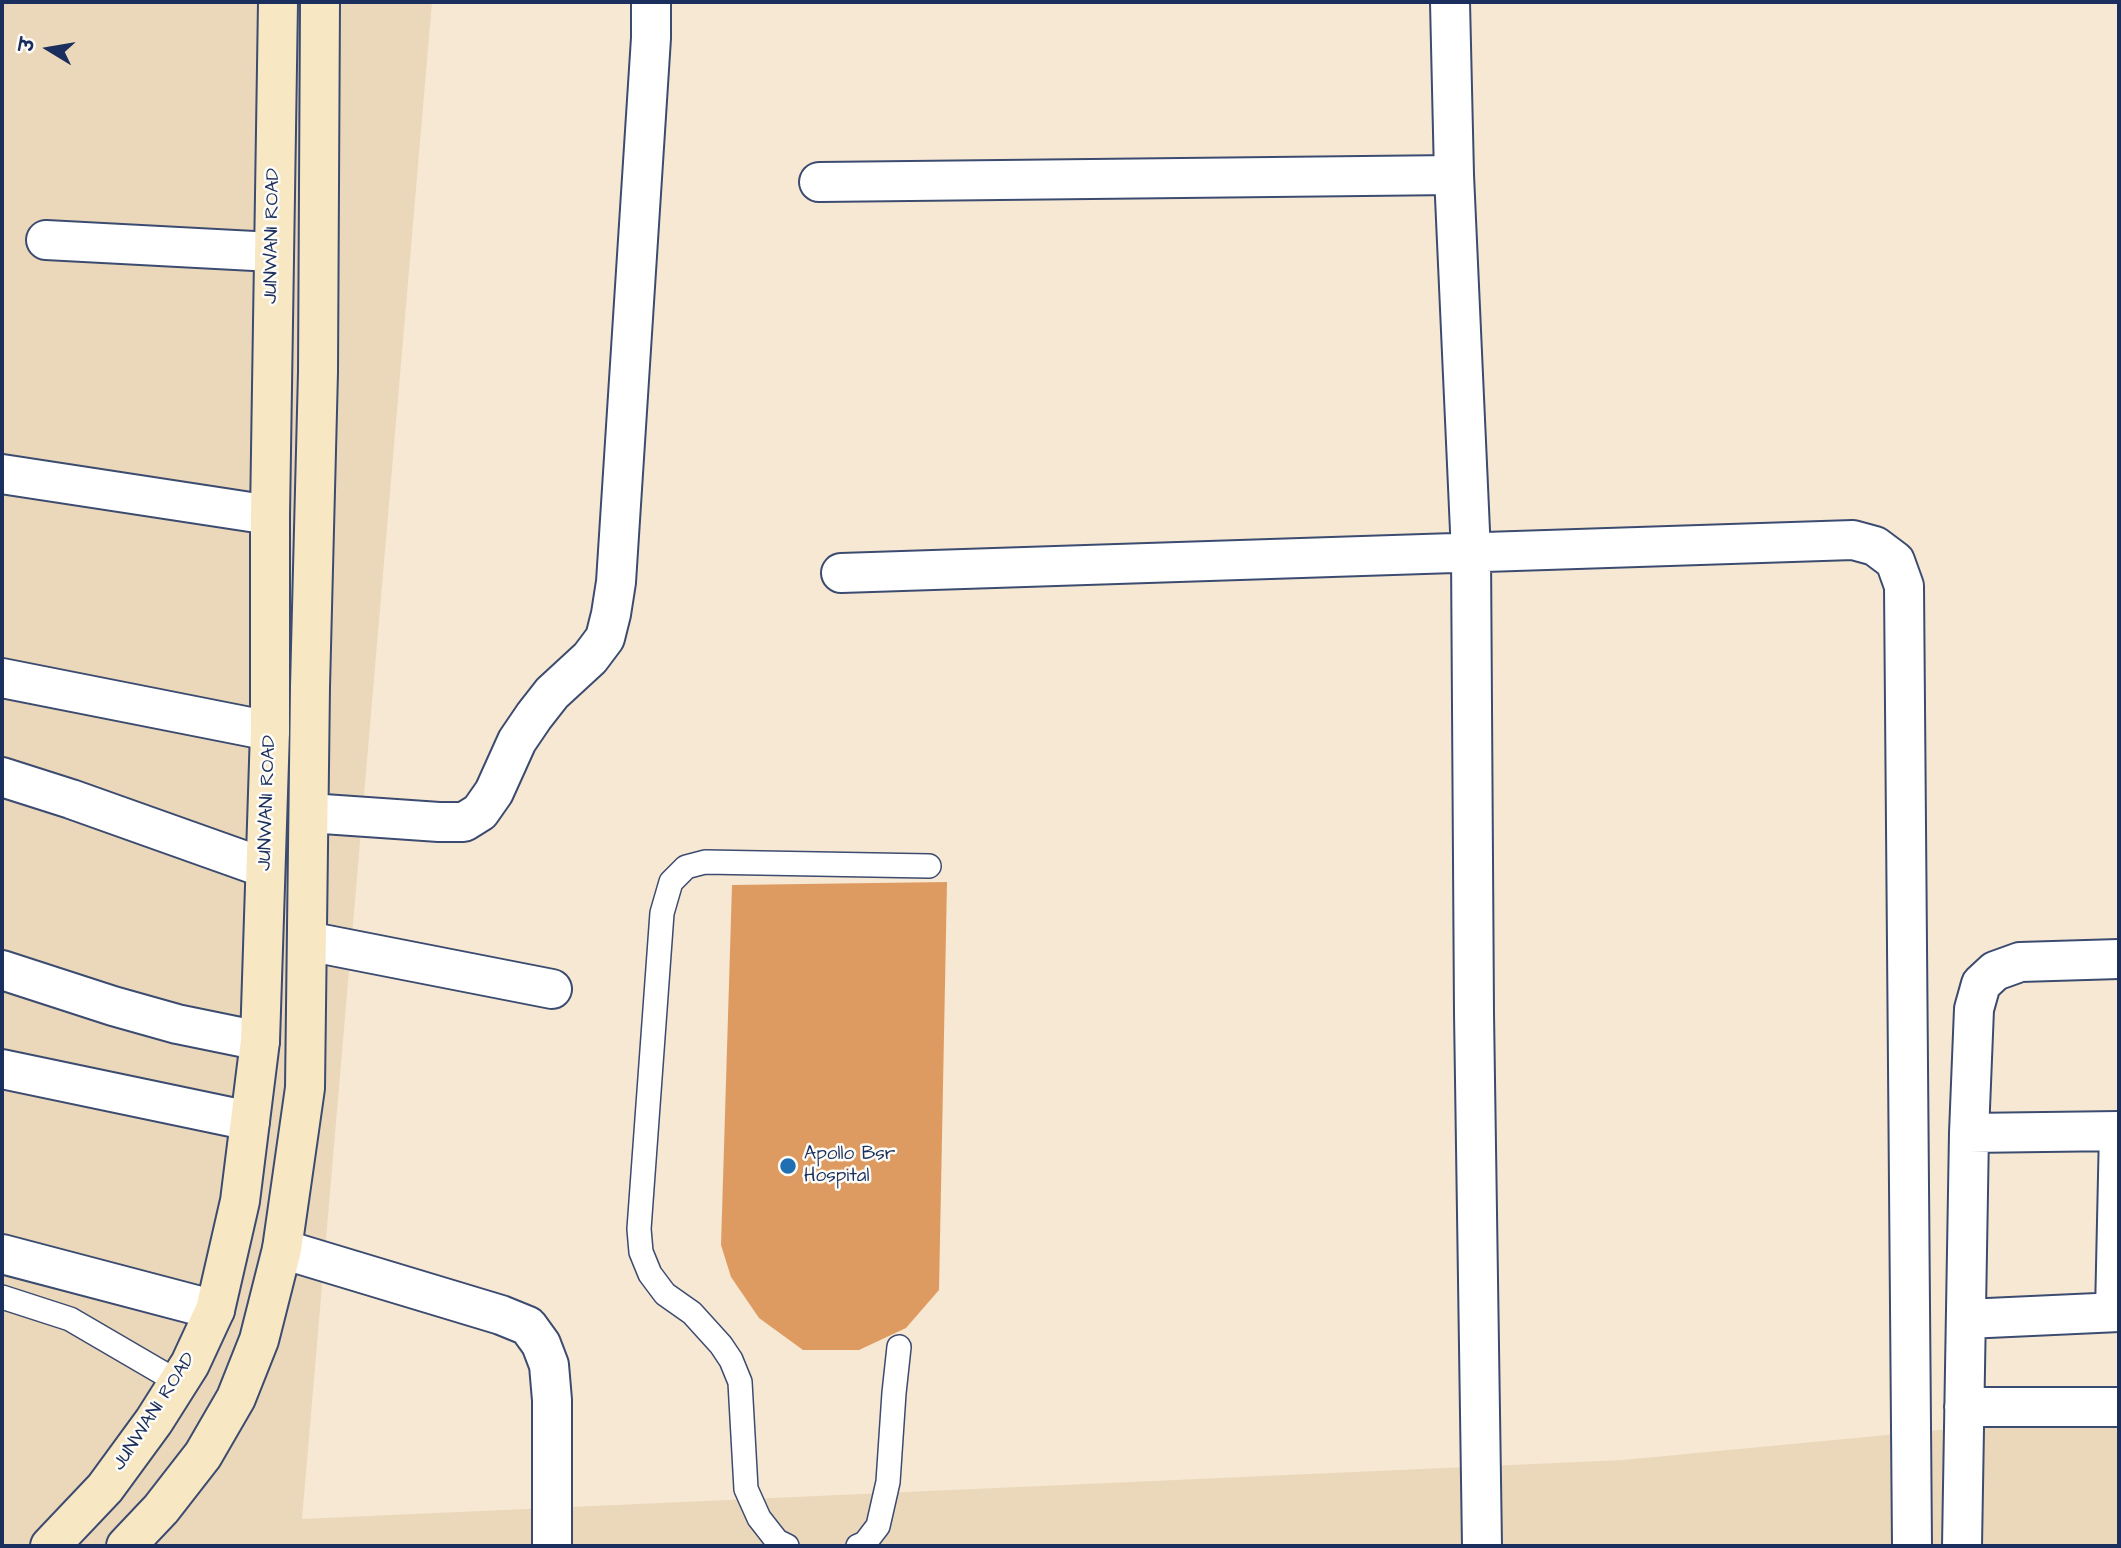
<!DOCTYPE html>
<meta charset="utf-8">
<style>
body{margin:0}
#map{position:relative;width:2121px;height:1548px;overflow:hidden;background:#f7e8d3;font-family:"Architects Daughter","Playpen Sans Deva",sans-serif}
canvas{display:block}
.frame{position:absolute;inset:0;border:4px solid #1b2f5e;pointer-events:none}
.north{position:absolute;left:14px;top:14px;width:70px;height:70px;-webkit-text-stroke:5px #fdfcf7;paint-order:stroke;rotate:281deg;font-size:19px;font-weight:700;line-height:28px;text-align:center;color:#1b2f5e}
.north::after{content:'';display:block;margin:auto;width:24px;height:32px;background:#1b2f5e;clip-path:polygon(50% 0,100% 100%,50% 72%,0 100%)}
</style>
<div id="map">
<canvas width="2121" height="1548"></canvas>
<div class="frame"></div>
<div class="north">उ</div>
</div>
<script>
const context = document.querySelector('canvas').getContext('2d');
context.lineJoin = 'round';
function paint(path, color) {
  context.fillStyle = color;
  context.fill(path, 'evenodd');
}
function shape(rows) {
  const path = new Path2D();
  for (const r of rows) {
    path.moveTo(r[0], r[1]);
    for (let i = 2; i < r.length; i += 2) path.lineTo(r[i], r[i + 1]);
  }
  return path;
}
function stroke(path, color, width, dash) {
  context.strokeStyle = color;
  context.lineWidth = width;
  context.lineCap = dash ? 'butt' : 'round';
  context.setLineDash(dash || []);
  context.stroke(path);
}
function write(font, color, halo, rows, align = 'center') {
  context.font = font + ' "Architects Daughter",sans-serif';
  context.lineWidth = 5;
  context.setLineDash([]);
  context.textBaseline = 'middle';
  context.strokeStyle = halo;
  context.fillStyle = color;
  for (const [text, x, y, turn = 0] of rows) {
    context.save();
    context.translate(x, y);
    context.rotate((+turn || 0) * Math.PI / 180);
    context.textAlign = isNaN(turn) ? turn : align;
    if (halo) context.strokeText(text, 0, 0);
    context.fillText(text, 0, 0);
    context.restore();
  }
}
const built = shape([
 [2,2,432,2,302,1519,1623,1460,2119,1413,2119,1546,2,1546]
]);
const building = shape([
 [947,882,939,1290,906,1328,859,1350,803,1350,759,1318,731,1277,721,1245,732,885]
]);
const service = shape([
 [2,1297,70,1319,178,1382],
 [787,1546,777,1541,759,1518,746,1489,740,1382,731,1360,721,1345,692,1313,665,1294,650,1274,641,1252,639,1229,662,913,671,882,686,867,705,862,929,866],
 [858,1546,865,1543,878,1526,888,1482,894,1393,899,1347]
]);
const minor = shape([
 [1450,2,1454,175,1471,553,1474,1013,1482,1546],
 [819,182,1454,175],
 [46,240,273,252],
 [2,474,270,515],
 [841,573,1853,540,1875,546,1895,561,1904,586,1912,1546],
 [2,678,270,731],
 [2,777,71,799,265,868],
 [309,813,439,822,464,822,480,812,494,792,517,741,534,716,552,693,590,658,605,638,611,614,616,582,651,38,651,2],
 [307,941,552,989],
 [2,970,113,1006,177,1024,260,1041],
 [2,1069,250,1121],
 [1969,1133,2119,1131],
 [282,1249,501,1315,528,1326,541,1344,549,1365,552,1400,552,1546],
 [2,1254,215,1310],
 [2115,1312,2119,1131],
 [1966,1319,2119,1312],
 [1964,1407,2119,1407],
 [1962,1546,1969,1133,1974,1009,1981,984,1995,971,2020,962,2119,959]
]);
const secondary = shape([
 [50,1546,105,1488,154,1421,190,1364,215,1310,240,1201,260,1041,270,731,270,515,278,2],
 [126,1546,161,1509,203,1455,236,1398,259,1340,282,1249,305,1088,310,687,318,372,320,2]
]);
const markers = [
 [788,1166,9,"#1f6fb2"]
];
const streetNames = [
 ["JUNWANI ROAD",273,236,-89],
 ["JUNWANI ROAD",268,803,-88],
 ["JUNWANI ROAD",155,1412,-57]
];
const poiNames = [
 ["Apollo Bsr",804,1155],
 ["Hospital",804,1177]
];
paint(built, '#ebd8ba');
paint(building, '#de9b61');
stroke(service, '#3c4b70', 26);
stroke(minor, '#3c4b70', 42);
stroke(secondary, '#3c4b70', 42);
stroke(service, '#fff', 23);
stroke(minor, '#fff', 38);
stroke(secondary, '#f8e7c3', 38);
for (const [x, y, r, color] of markers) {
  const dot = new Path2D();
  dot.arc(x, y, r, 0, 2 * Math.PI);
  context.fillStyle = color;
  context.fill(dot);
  stroke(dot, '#fdfcf7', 2.5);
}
write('19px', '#1b2f5e', '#fdfcf7', streetNames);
write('19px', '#1b2f5e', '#fdfcf7', poiNames, 'left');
</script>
